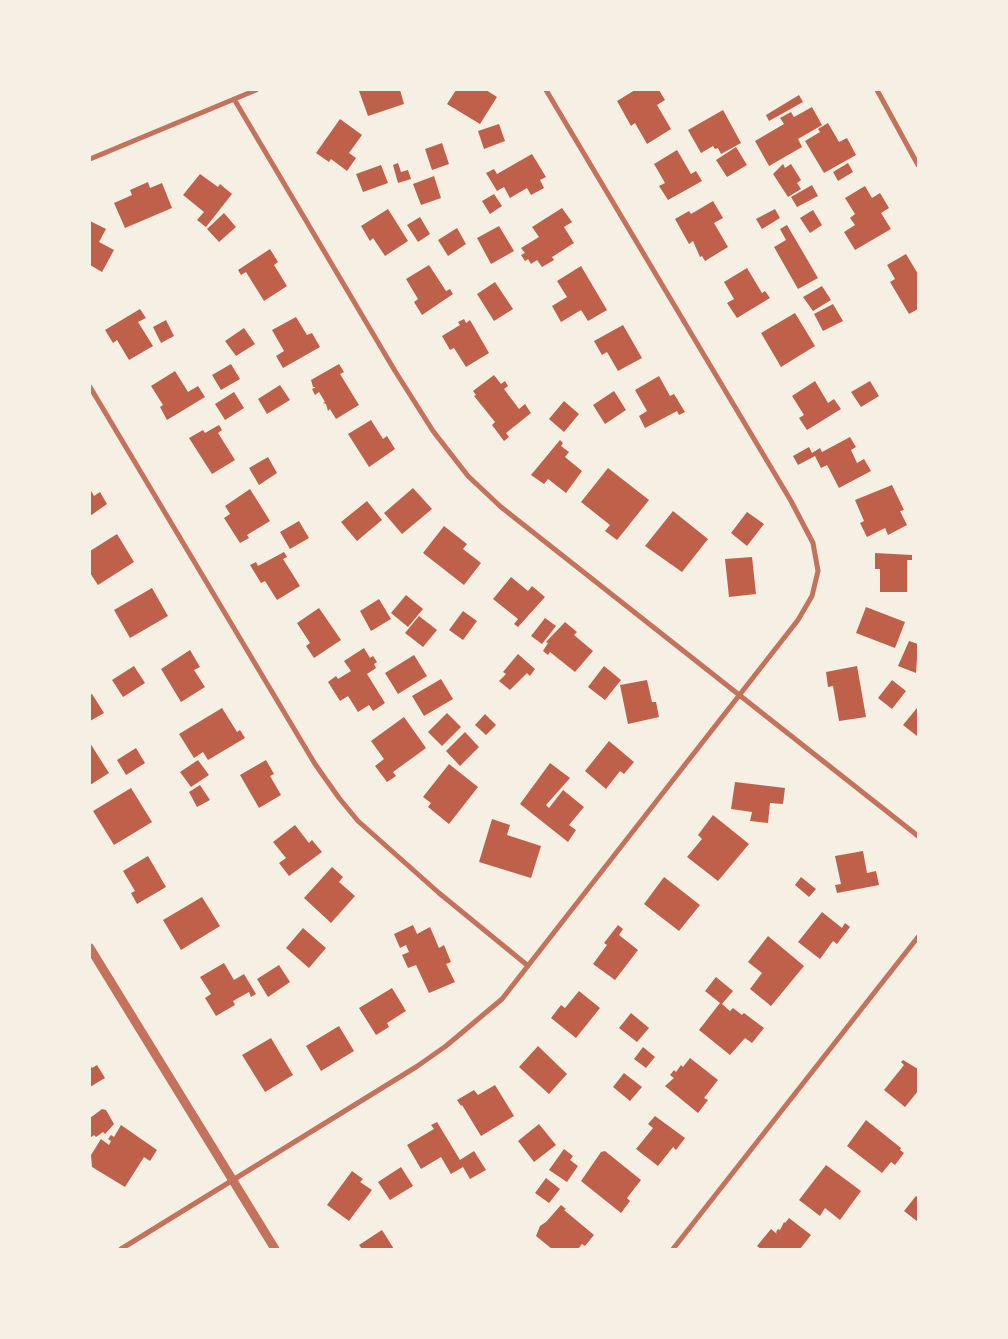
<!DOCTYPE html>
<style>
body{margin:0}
#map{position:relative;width:1008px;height:1339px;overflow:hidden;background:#f6efe4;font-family:"IBM Plex Serif",serif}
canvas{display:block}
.frame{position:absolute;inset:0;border:91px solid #f6efe4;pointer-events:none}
</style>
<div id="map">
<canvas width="1008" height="1339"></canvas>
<div class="frame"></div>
</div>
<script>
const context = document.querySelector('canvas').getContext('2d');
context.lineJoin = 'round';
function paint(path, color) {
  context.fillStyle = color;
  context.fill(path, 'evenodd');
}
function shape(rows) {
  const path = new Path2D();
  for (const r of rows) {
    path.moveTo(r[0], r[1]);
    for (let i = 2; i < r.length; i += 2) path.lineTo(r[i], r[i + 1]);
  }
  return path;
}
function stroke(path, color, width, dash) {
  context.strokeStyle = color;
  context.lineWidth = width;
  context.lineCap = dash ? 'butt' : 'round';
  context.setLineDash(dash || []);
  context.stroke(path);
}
const building = shape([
 [363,90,400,90,404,104,368,116,359,91],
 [456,90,486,90,497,97,480,124,447,104],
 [635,90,659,90,665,100,657,105,671,129,647,144,635,123,631,126,617,101],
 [799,95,803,102,769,121,766,115],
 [812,107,822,125,798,139,802,147,769,166,755,141,784,124,780,118,791,112,794,117],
 [723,110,741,143,721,154,718,148,715,149,713,146,701,153,688,130],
 [340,119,362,135,349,153,356,158,347,171,331,159,329,162,316,153],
 [828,123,839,142,847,138,856,155,824,173,805,141,820,132,818,129],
 [499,124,505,141,484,149,478,131],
 [442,143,449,164,432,170,425,149],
 [736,147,747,165,727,177,716,160],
 [677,150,691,174,696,171,702,181,668,200,659,186,665,183,654,164],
 [532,154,546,177,540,180,544,188,531,195,527,188,510,198,504,187,497,191,486,173,494,169,497,174],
 [398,163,401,172,408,170,411,179,398,183,393,165],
 [848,163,853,172,838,181,833,172],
 [783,164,785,168,791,164,801,180,797,183,801,189,788,197,773,174],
 [381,165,388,183,363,192,356,174],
 [200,174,218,187,220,184,232,194,206,227,197,220,204,212,183,195],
 [434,176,441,198,421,205,413,184],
 [148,182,150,188,162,183,172,208,125,228,114,203,132,195,130,190],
 [812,185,818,196,797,207,791,197],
 [865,186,872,198,880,193,889,208,881,213,891,229,855,250,844,232,855,225,850,218,855,214,845,198],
 [494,194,502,206,490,214,482,201],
 [713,201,723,218,714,223,728,247,705,261,702,256,700,257,693,241,689,244,675,219,689,211,691,214],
 [562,208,572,222,564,227,574,243,552,257,554,260,542,267,537,260,531,264,528,259,525,261,521,255,525,253,521,248,539,237,532,227],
 [388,209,408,241,385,256,373,238,370,241,361,226],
 [775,209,780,218,762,229,756,219],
 [813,210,822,225,810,233,800,218],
 [224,213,236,227,219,242,207,229],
 [420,217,430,234,418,242,407,225],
 [90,221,106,229,99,242,114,250,102,272,90,265],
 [787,225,818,278,798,289,774,247,786,240,780,229],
 [499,226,514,251,491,264,477,238],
 [457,228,466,244,448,256,438,240],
 [270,249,278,262,274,265,287,286,264,301,246,272,241,275,238,270],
 [906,254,918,274,918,309,909,314,890,282,895,279,887,265],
 [429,265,446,291,450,289,453,294,422,315,414,302,418,299,406,279],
 [581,266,607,310,588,321,581,310,561,322,552,306,567,297,557,281],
 [747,268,762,293,765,291,770,298,737,318,727,303,734,299,724,282],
 [495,282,513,309,494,321,477,294],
 [822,286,831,300,813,311,803,297],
 [833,304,843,321,823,331,814,314],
 [140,309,146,318,138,322,153,346,129,360,117,340,113,343,105,330],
 [795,313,815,346,781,367,761,333],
 [296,317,307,335,312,333,320,347,283,368,276,356,284,351,272,330],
 [464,319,466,323,470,320,489,353,466,367,454,348,450,350,442,336,460,325,458,322],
 [166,320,174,336,161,343,153,327],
 [623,325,642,358,618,371,607,352,602,355,594,341],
 [244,328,255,344,236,356,225,341],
 [231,364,240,379,221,390,212,375],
 [339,364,344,372,340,374,359,405,336,419,330,409,328,411,326,404,323,403,325,402,319,392,315,395,312,389,316,387,313,387,311,380],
 [175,371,188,392,198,386,205,397,167,420,160,407,163,405,151,386],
 [494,375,501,384,505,381,508,386,504,389,519,409,525,404,531,413,506,433,509,437,504,441,492,425,495,422,474,396,476,395,473,391],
 [659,376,670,396,674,394,685,412,679,415,677,411,645,428,639,416,647,411,635,390],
 [815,381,828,403,834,399,841,409,807,430,799,418,804,415,792,396],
 [870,381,879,396,861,407,851,392],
 [280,385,290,400,267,414,258,399],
 [614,391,626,410,605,424,593,405],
 [234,392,244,408,225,420,215,404],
 [564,401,579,414,564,432,549,419],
 [371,420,383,439,387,436,395,449,369,467,348,434],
 [219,425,222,430,218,433,235,460,212,474,189,438,203,430,205,433],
 [850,437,856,447,851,450,857,463,864,459,871,471,839,488,827,465,821,468,815,456,798,465,793,456,809,447,812,453,820,448,822,452],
 [560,440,563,443,561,446,569,452,565,457,582,471,566,493,548,479,544,484,531,475],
 [268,457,277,473,259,485,249,468],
 [608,468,649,500,617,540,605,531,610,525,581,502],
 [892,485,904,510,900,511,907,525,888,535,885,528,867,537,860,523,864,521,855,500],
 [413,488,432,509,402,534,384,513],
 [90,489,94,496,100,492,107,504,90,516],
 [250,489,270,521,247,535,249,538,240,543,224,518,230,514,225,506],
 [367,501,382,520,357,541,341,522],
 [673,511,708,539,682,572,645,546],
 [747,512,764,524,747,546,731,533],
 [299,521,309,538,290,549,280,532],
 [444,526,467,544,463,549,481,563,464,585,423,553],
 [117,534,134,562,98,585,90,573,90,551],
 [284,552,287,557,283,559,300,586,277,600,265,581,261,583,250,565,256,562,258,566],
 [875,553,912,555,912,560,907,560,907,592,880,592,880,569,875,569],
 [752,557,756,594,729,597,725,559],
 [511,577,528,591,532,586,545,597,518,627,514,624,518,619,493,599],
 [152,588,168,616,130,638,114,610],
 [406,595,423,609,408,627,391,613],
 [379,599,391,619,371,631,360,611],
 [866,607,905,622,895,648,856,633],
 [319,608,341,640,314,658,306,646,310,643,297,623],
 [463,611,477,621,463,640,449,630],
 [419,616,437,630,423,647,405,633],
 [545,618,556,626,542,644,531,636],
 [565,622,577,632,574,635,593,651,575,672,550,652,548,655,543,651,548,643,546,642],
 [909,641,918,644,916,673,898,666],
 [364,648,370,658,373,656,377,662,374,664,376,668,367,674,385,703,373,711,369,705,358,712,348,696,340,701,328,682,336,676,338,679,351,671,344,661],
 [190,650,200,667,194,670,205,687,181,702,161,669],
 [518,654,535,669,530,676,527,673,510,690,499,681,506,674,503,672],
 [414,655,427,676,398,694,385,673],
 [134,666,145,683,123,697,112,680],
 [604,666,621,680,605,700,588,687],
 [857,666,866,717,839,721,833,686,828,687,826,672],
 [441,679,453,699,424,716,412,696],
 [647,680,652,702,656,702,659,717,628,724,620,685],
 [892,680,906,691,892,709,878,698],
 [92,694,104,713,90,721,90,695],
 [222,708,237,732,240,730,245,738,208,760,203,752,194,758,179,734],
 [917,708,918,709,917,736,903,725],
 [447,713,461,727,442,746,428,732],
 [485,714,496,725,486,735,475,725],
 [404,717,426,748,393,772,396,776,387,782,375,766,384,759,371,741],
 [465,732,479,747,460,766,446,751],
 [609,741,634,762,624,774,620,771,606,789,585,771],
 [90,743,109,773,90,785],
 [136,748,145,763,126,775,117,760],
 [198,760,209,775,191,787,180,772],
 [266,760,274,774,270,776,281,795,259,808,240,775],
 [550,763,570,778,546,805,549,808,563,790,584,807,569,825,576,830,568,842,520,804],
 [449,764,478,787,449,824,428,807,431,803,423,797],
 [735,782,785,788,783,804,770,803,768,823,750,821,752,812,731,809],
 [200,785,210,800,197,807,189,792],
 [131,788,152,822,114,845,93,811],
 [713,815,749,844,718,881,687,857,702,839,698,835],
 [492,819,510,825,507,835,541,846,531,878,479,862],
 [295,825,309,843,312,840,322,852,289,876,279,863,286,858,273,842],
 [863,851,867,873,876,871,879,885,837,893,835,885,841,884,835,856],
 [148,856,166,887,137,904,131,893,135,891,123,871],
 [332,867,343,877,339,882,355,896,331,923,304,898],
 [664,877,700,905,679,931,644,904],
 [801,877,816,889,809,897,795,885],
 [202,897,220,926,181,950,163,920],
 [822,912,842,928,845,923,850,927,837,944,833,941,820,959,798,942],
 [413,925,417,934,430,927,439,948,444,945,451,962,446,964,455,982,429,993,416,965,408,968,402,955,409,952,406,945,400,948,394,934],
 [618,925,623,929,619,935,638,950,615,980,593,964,607,945,604,943],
 [303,928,326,948,309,968,286,948],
 [768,936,804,966,771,1006,750,989,762,973,748,962],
 [224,963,234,980,244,974,256,994,251,997,249,992,233,1001,235,1005,216,1016,205,998,211,994,200,977],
 [279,965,290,982,268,997,257,979],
 [716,977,733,991,722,1004,730,1011,733,1008,742,1015,744,1013,764,1028,752,1043,745,1038,730,1055,699,1030,720,1003,705,991],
 [392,988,406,1011,387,1023,389,1027,376,1035,359,1008],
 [579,991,600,1008,576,1038,551,1018,561,1005,565,1008],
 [631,1013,649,1028,637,1042,619,1028],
 [339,1026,354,1051,321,1071,306,1046],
 [271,1038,293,1075,265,1092,242,1055],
 [538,1046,567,1074,549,1094,519,1067],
 [643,1047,655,1057,646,1068,634,1059],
 [690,1058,718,1080,704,1098,708,1100,698,1113,665,1086,674,1078,670,1075,674,1070,676,1072,681,1065,683,1067],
 [903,1060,918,1069,918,1091,905,1107,884,1090,904,1065,901,1062],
 [90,1064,92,1068,97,1065,105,1078,90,1087],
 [624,1073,642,1087,630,1101,613,1087],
 [495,1085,514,1116,481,1136,462,1105,461,1106,457,1100,474,1090,478,1095],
 [102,1109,106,1110,114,1124,105,1134,103,1132,96,1137,94,1135,90,1138,90,1118],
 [655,1116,685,1138,676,1150,673,1147,658,1166,636,1149,653,1128,648,1124],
 [866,1120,901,1148,900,1150,904,1153,895,1165,891,1162,882,1173,847,1146],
 [437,1122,460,1160,474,1151,486,1170,470,1179,463,1167,451,1174,441,1157,421,1169,407,1145,434,1129,431,1125],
 [539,1124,556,1145,534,1162,518,1141],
 [121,1125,157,1150,150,1161,144,1157,125,1187,92,1167,91,1155,101,1139,109,1145,111,1141,108,1139,111,1135,114,1137],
 [564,1149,573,1156,570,1160,578,1166,567,1182,549,1170],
 [605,1151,641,1180,627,1198,630,1201,621,1213,581,1181,601,1152],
 [826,1165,861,1191,840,1220,825,1208,820,1216,799,1200],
 [401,1167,413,1186,390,1200,378,1182],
 [352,1171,363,1179,360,1182,372,1190,349,1221,327,1205],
 [546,1178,560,1189,549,1203,535,1193],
 [916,1196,918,1197,918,1222,904,1211],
 [561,1205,566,1209,564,1210,594,1235,585,1246,582,1244,578,1249,552,1249,536,1236,540,1226,546,1222],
 [789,1218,811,1235,800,1249,761,1249,757,1246,771,1229,777,1234,776,1232,778,1229,780,1230,784,1222,785,1223],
 [382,1230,394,1249,362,1249,359,1245]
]);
const minor = shape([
 [877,90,918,165],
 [234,99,395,371,433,431,468,476,501,507,918,836],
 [90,159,256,90],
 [90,387,315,764,339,798,358,821,439,893,527,965],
 [121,1249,416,1067,446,1046,502,999,798,620,812,596,818,571,813,543,791,501,546,90],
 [673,1249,918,937]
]);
const tertiary = shape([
 [90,948,275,1249]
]);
paint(building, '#bf614a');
stroke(minor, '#c5725c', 5);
stroke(tertiary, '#c5725c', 9);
</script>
